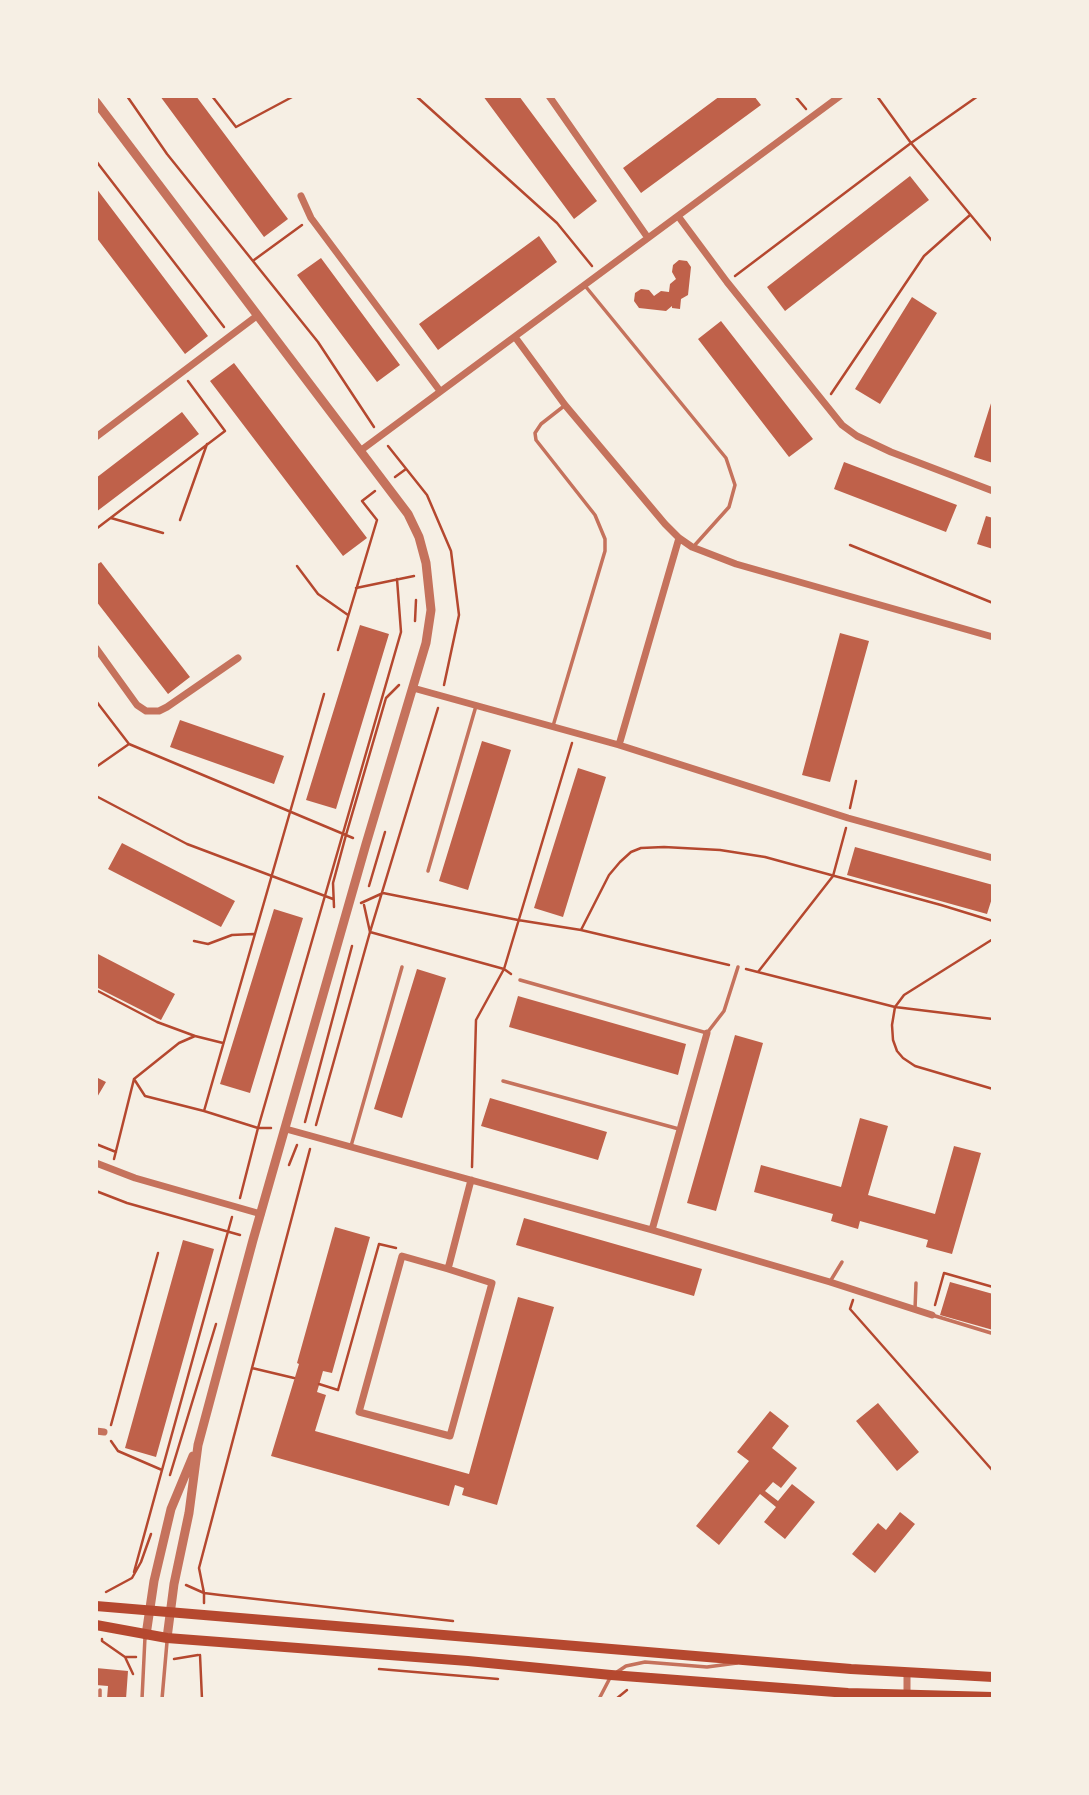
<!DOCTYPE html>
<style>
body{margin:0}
#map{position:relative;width:1089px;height:1795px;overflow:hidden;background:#f6efe4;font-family:"Varela Round",sans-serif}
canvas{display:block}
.frame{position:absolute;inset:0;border:98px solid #f6efe4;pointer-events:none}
</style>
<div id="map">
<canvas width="1089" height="1795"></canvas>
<div class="frame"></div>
</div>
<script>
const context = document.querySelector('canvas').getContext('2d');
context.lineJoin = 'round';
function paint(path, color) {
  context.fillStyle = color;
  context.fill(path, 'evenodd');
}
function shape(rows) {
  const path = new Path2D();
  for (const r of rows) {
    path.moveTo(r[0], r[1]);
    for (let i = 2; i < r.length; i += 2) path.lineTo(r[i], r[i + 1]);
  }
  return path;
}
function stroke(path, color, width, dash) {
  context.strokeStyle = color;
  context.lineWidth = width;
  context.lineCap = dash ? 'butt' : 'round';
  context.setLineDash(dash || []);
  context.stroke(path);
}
const building = shape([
 [160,96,196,96,288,219,264,237],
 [483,96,519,96,597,201,574,219],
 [720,96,754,96,761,105,641,193,623,168],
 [910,176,929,200,785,311,767,287],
 [96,188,208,336,185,354,96,237],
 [539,236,557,262,438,350,419,324],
 [321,258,400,365,377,382,297,275],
 [679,260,687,261,691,267,688,295,681,299,680,309,672,308,672,306,666,311,639,308,634,301,635,293,641,289,649,290,654,296,661,291,669,292,670,284,676,279,672,272,673,265],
 [912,297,937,313,880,404,855,389],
 [721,321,813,439,789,457,698,339],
 [234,363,367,538,343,556,210,381],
 [992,400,993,400,993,463,974,457],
 [182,412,199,434,96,512,96,478],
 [844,462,957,505,946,532,834,489],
 [986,516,993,518,993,549,977,544],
 [101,562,190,677,168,694,96,601,96,565],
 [360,625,389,634,336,809,306,800],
 [840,633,869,641,830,782,802,775],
 [180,720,284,756,274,784,170,747],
 [482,741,511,750,468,890,439,881],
 [578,768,606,777,563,917,534,908],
 [122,843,235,901,221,927,108,869],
 [855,847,993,885,993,895,987,914,847,875],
 [274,909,303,918,250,1093,220,1084],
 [96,953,175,994,161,1020,96,987],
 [417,969,446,978,402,1118,374,1109],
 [518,996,686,1044,678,1075,509,1027],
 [735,1035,763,1043,716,1211,687,1203],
 [96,1077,106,1082,96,1099],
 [490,1098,607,1132,598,1160,481,1126],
 [860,1118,888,1126,868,1195,935,1214,954,1146,981,1153,952,1254,926,1247,928,1240,860,1221,858,1229,831,1221,833,1214,754,1192,761,1165,841,1187],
 [524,1218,702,1269,694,1296,516,1245],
 [335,1227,370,1237,332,1373,323,1371,317,1392,326,1395,315,1431,469,1474,518,1297,554,1307,497,1505,462,1495,464,1488,455,1485,449,1506,271,1456,299,1364,297,1363],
 [183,1240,214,1249,156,1457,125,1448],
 [950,1282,993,1294,993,1330,940,1315],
 [878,1403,919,1452,897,1471,856,1421],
 [770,1411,789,1426,772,1448,797,1468,781,1488,773,1482,765,1491,778,1501,792,1484,815,1502,785,1539,764,1522,776,1507,760,1494,719,1545,696,1526,749,1461,737,1452],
 [900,1512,915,1524,875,1573,852,1554,878,1523,886,1530],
 [96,1668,128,1671,126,1699,107,1699,108,1686,96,1685]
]);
const path = shape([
 [127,96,167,154,318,342,374,427],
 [212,96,236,127,294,96],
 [416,96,557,223,592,266],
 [795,96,806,109],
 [877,96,911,143,993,242],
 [96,161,224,327],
 [254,260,302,225],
 [735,276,911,143,978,96],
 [831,394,924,256,970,215],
 [388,446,427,495,451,551,459,615,444,685],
 [395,477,406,469],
 [111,518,163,533],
 [180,520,207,444],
 [96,529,225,431,188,381],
 [850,545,993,603],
 [297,566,318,594,348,615],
 [356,588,414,576],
 [415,621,416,600],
 [338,650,377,520,362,501,375,491],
 [96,701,129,744],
 [96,767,129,744,353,838],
 [96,796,187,844,333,899],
 [850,808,856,781],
 [369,886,385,832],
 [361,903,383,893,518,920,581,930,729,965],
 [364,905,370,932,504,969,511,974],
 [334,907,333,883,346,835,386,698,399,685],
 [581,930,609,875,620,862,631,852,641,848,664,847,720,850,765,857,941,905,993,921],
 [993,939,904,995,895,1007,892,1025,893,1040,897,1051,903,1058,915,1066,993,1089],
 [194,941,208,944,232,935,254,934],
 [746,969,895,1007,993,1019],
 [758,972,833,876,846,828],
 [96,990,157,1022,195,1036],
 [134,1079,145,1096,204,1111],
 [305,1122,352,946],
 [316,1125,370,932,438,708],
 [271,1128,258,1128,204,1111,324,694],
 [96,1144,116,1152],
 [114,1159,134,1079,179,1043,195,1036,223,1043],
 [289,1165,297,1145],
 [472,1167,476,1020,504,969,572,743],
 [96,1191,127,1203,240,1235],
 [240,1198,258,1128,401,632,397,579],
 [853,1300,850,1309,993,1471],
 [935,1305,944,1273,993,1287],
 [252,1368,294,1378],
 [319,1384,338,1390,379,1244,396,1248],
 [111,1425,158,1253],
 [111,1441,118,1451,162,1470,232,1217],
 [170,1475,216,1324],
 [134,1572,162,1470],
 [186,1585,204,1593,220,1595,453,1621],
 [106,1592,132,1578,141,1562,151,1534],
 [204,1603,204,1593,199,1568,310,1149],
 [102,1639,102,1641,125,1657,133,1674],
 [200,1655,202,1699],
 [125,1657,136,1657],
 [174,1659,198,1655],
 [379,1669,498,1679],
 [616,1699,627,1690]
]);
const service = shape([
 [586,287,726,458,735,485,729,507,694,546],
 [553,726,605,551,605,539,595,515,536,440,535,433,541,424,564,406],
 [428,871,476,706],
 [520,980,707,1033,724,1011,738,967],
 [503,1081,679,1129],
 [351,1146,402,967],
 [831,1280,842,1262],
 [915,1309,916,1283],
 [932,1315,991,1333],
 [617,1672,626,1666,645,1662,707,1667,737,1663],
 [100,1699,100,1690],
 [142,1699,145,1637],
 [162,1699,167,1642],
 [599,1699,611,1676]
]);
const minor = shape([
 [549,96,648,238],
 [301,196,311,218,440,391],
 [678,216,727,282,842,425,857,436,891,452,993,491],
 [515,337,565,405,665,524,679,538,692,547,736,564,993,637],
 [96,437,258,315],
 [360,451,840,96],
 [96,648,137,705,146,711,159,711,167,707,238,658],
 [413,688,619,745,679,538],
 [619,745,848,818,993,858],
 [286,1129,652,1230,830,1282,932,1315],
 [96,1163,135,1178,261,1214],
 [652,1230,707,1033],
 [448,1269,492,1283,450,1436,359,1412,402,1256,448,1269,471,1180],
 [96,1431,104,1432],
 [907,1698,907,1673]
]);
const tertiary = shape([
 [96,102,408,514,419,537,426,563,431,610,426,643,366,844,253,1240,198,1445,189,1513,174,1584,167,1638],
 [146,1635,154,1581,171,1509,193,1456]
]);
const secondary = shape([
 [96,1606,851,1669,993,1677],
 [96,1625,167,1638,468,1661,611,1675,848,1693,993,1697]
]);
paint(building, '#bf614a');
stroke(path, '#b5482f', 2.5);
stroke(service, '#c5725c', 3.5);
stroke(minor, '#c5725c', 7);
stroke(tertiary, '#c5725c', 9);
stroke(secondary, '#b5482f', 10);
</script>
